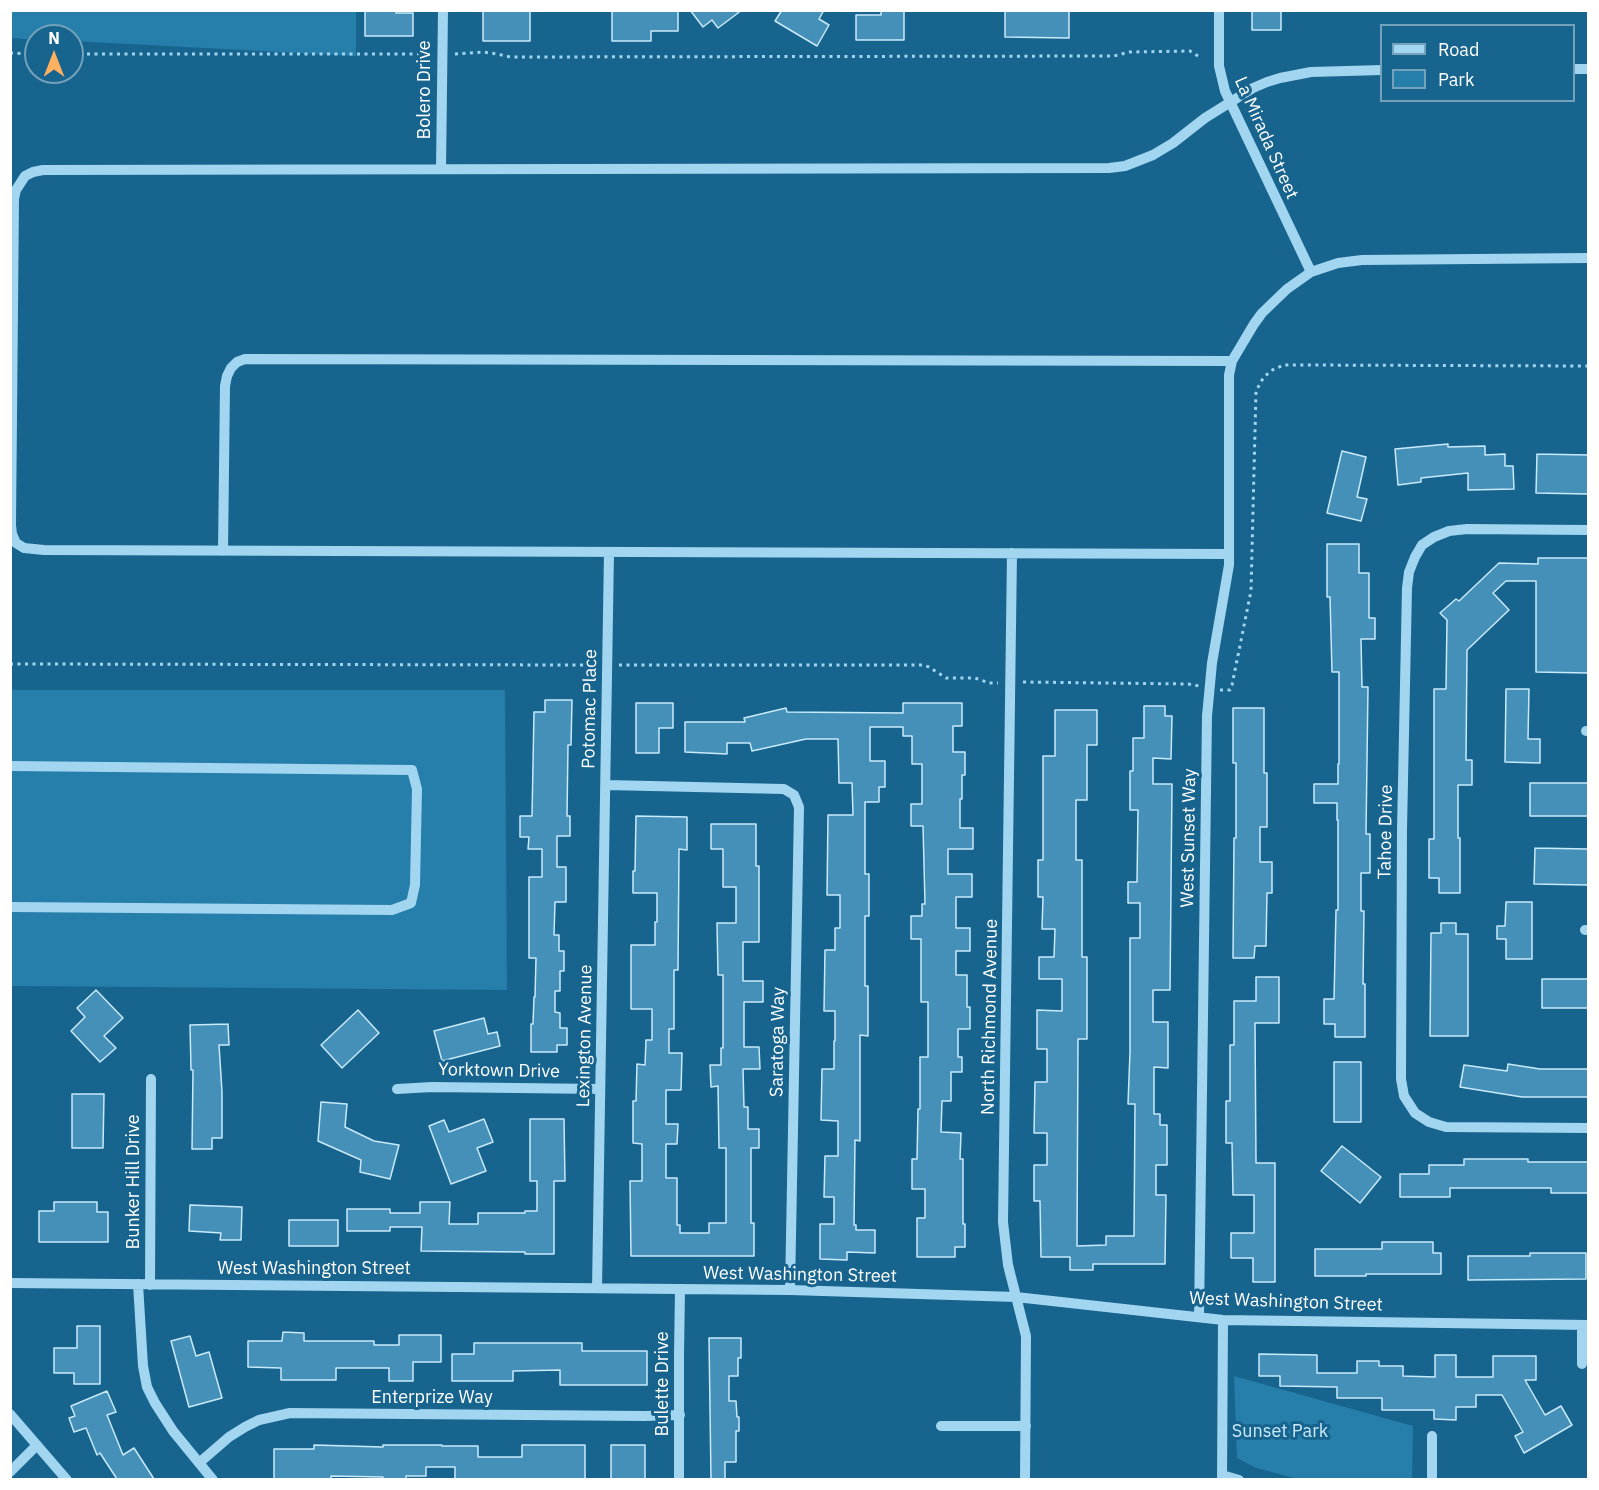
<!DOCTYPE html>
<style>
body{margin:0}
#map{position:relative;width:1599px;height:1490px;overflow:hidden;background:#17648e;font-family:"IBM Plex Sans",sans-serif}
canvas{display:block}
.frame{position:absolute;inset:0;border:12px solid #fff;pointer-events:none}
.legend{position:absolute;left:1380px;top:24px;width:195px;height:78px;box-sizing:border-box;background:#17648e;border:2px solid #74a2bb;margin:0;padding:8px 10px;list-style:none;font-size:18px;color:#fff}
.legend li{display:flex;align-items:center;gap:12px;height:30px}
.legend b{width:30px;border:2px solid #74a2bb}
.north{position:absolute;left:24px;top:24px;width:60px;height:60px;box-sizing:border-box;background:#17648e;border:2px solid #74a2bb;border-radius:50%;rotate:0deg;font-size:16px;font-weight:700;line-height:24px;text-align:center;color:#fff}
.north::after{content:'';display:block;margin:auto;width:21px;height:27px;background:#ffb061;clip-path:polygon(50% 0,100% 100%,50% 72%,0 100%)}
</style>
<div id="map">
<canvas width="1599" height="1490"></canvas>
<div class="frame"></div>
<ul class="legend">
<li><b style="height:8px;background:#a2d5ef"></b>Road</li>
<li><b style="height:16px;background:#267eaa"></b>Park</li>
</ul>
<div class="north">N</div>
</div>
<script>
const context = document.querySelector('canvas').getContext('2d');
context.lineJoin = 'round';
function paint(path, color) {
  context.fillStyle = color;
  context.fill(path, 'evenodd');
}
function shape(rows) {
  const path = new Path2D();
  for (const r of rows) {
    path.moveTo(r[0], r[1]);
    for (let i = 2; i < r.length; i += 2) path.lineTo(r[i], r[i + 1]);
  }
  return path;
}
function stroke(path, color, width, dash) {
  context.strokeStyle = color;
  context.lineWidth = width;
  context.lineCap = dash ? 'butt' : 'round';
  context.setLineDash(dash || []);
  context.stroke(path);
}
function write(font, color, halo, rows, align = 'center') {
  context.font = font + ' "IBM Plex Sans",sans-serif';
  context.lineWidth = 6;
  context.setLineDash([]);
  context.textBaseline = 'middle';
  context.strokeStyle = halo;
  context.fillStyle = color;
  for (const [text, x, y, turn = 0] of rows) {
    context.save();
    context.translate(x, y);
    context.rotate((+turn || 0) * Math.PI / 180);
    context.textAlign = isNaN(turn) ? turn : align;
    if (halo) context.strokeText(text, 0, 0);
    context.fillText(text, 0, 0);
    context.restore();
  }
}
const green = shape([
 [10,11,356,11,356,56,72,41,72,36,36,36,36,40,11,38],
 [11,690,505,690,507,990,11,986],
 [1234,1376,1413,1426,1412,1479,1298,1479,1256,1468,1237,1458]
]);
const building = shape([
 [365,10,396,10,396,13,413,13,413,36,365,36,365,10],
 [483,10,530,10,530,41,483,41,483,10],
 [612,10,678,10,678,31,651,31,651,41,612,41,612,10],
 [690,10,742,10,718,28,712,20,703,27,690,10],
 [782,10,824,10,819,19,829,25,817,46,775,21,782,10],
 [881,10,904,10,904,40,856,40,856,15,881,15,881,10],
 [1005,10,1069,10,1069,38,1005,37,1005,10],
 [1252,10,1281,10,1281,30,1252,30,1252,10],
 [1448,444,1448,447,1485,446,1485,455,1505,454,1505,466,1513,466,1514,489,1468,490,1468,473,1421,478,1421,482,1398,485,1395,449,1448,444],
 [1342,451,1366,457,1357,497,1367,499,1361,521,1327,513,1342,451],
 [1537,454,1588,455,1588,494,1536,493,1537,454],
 [1327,544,1359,544,1359,573,1369,573,1369,618,1375,618,1375,639,1361,639,1362,687,1368,687,1366,834,1370,834,1370,873,1361,873,1361,911,1364,911,1363,984,1365,984,1365,1037,1335,1037,1335,1024,1324,1024,1324,999,1334,999,1336,910,1338,910,1338,820,1337,820,1337,803,1314,803,1314,784,1338,784,1338,764,1339,764,1339,672,1332,672,1330,597,1327,597,1327,544],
 [1538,558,1588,558,1588,673,1536,672,1536,581,1506,581,1493,593,1509,610,1467,650,1466,760,1472,760,1472,785,1458,785,1458,838,1460,838,1460,893,1439,893,1439,878,1429,878,1429,839,1434,839,1434,689,1446,689,1447,620,1440,613,1456,599,1459,601,1499,563,1538,564,1538,558],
 [1506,689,1529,689,1528,739,1540,739,1540,763,1505,762,1506,689],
 [545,700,572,700,571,745,568,745,567,816,570,816,570,836,557,836,557,867,566,867,566,902,555,902,554,935,559,935,559,951,564,951,564,971,560,971,560,991,555,991,555,1012,560,1013,560,1028,567,1028,567,1045,557,1045,557,1052,531,1052,531,1024,533,1024,534,997,535,997,536,958,529,958,529,877,542,877,542,849,528,849,529,837,520,837,520,816,532,816,534,712,545,712,545,700],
 [636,703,673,703,673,728,659,728,659,753,636,753,636,703],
 [903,703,962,703,962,726,953,726,953,752,965,752,965,775,962,775,962,799,960,799,960,828,973,828,973,849,948,849,948,874,972,874,972,897,956,897,956,928,970,928,970,951,956,951,956,975,967,975,967,1007,970,1007,970,1029,958,1029,958,1057,962,1057,962,1072,951,1072,951,1101,942,1101,941,1132,961,1133,960,1159,963,1159,963,1224,965,1224,965,1247,955,1247,955,1257,917,1257,917,1218,925,1218,925,1189,912,1189,912,1159,917,1159,918,1109,920,1109,920,1057,928,1057,928,1002,921,1002,921,939,911,939,911,916,922,916,922,904,925,904,923,826,911,826,911,804,922,804,922,764,912,764,912,736,903,736,903,727,870,727,870,761,885,761,885,787,879,787,879,802,865,802,865,874,869,874,869,916,865,916,865,986,868,986,868,1036,860,1035,860,1141,855,1140,854,1225,856,1225,856,1230,875,1230,875,1253,847,1252,847,1260,820,1259,820,1224,834,1224,834,1197,824,1197,825,1156,838,1156,838,1121,821,1120,822,1069,834,1069,834,1041,835,1041,835,1011,824,1011,825,950,835,950,835,928,840,928,840,895,827,895,828,815,853,815,852,783,839,783,838,739,806,739,752,751,750,743,727,743,727,754,685,752,685,722,745,722,744,718,786,708,787,712,903,713,903,703],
 [1144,706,1165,706,1165,716,1172,716,1171,759,1153,758,1153,784,1172,784,1170,990,1153,990,1153,1022,1168,1022,1168,1068,1154,1067,1154,1114,1160,1114,1160,1125,1167,1125,1167,1165,1156,1165,1156,1195,1166,1195,1165,1264,1093,1264,1093,1270,1070,1270,1070,1257,1041,1257,1040,1201,1034,1201,1034,1165,1047,1165,1047,1133,1034,1133,1035,1082,1047,1082,1047,1049,1037,1049,1037,1010,1062,1011,1062,979,1039,979,1039,957,1054,957,1055,929,1042,929,1043,897,1038,897,1038,860,1043,860,1043,756,1055,756,1055,710,1097,710,1097,745,1087,745,1087,800,1076,800,1076,860,1082,860,1082,957,1087,957,1087,1039,1078,1039,1077,1246,1106,1245,1106,1236,1134,1236,1135,1104,1128,1104,1130,1052,1130,938,1140,938,1140,903,1128,903,1128,882,1137,882,1138,810,1130,810,1130,771,1133,771,1133,738,1144,738,1144,706],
 [1233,708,1264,708,1264,773,1267,773,1267,827,1260,827,1260,862,1272,862,1272,893,1267,893,1266,946,1255,946,1254,958,1233,958,1234,838,1236,838,1236,763,1233,763,1233,708],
 [1530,783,1588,783,1588,816,1530,816,1530,783],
 [636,816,687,817,687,850,679,849,678,970,674,970,674,1029,669,1029,669,1053,682,1053,681,1090,666,1090,666,1124,678,1124,677,1144,666,1144,666,1178,677,1178,677,1225,680,1225,680,1233,709,1233,709,1223,726,1223,726,1148,719,1148,718,1086,711,1087,710,1065,721,1065,721,1048,723,1048,723,975,718,975,717,923,736,923,736,887,723,887,723,849,711,849,711,824,756,824,756,866,759,866,759,942,743,942,743,981,763,981,763,1002,744,1002,744,1047,759,1047,760,1069,743,1069,744,1107,748,1107,748,1129,759,1129,759,1148,751,1148,751,1223,754,1223,754,1256,631,1256,630,1181,642,1181,642,1144,633,1143,633,1101,636,1101,637,1064,645,1065,646,1040,652,1040,652,1009,631,1009,631,945,655,945,655,922,657,922,657,893,633,893,633,871,635,871,636,816],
 [1535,848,1588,849,1588,885,1534,884,1535,848],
 [1506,902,1532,902,1532,959,1506,959,1506,939,1497,939,1497,926,1505,926,1506,902],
 [1441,923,1456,923,1456,934,1468,934,1468,1036,1430,1036,1431,933,1441,933,1441,923],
 [1256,977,1279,977,1279,1023,1255,1023,1256,1163,1275,1163,1275,1282,1253,1282,1253,1258,1231,1258,1231,1233,1254,1233,1254,1195,1233,1195,1232,1143,1226,1143,1226,1101,1230,1101,1230,1045,1234,1045,1234,1001,1256,1001,1256,977],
 [1542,979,1588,979,1588,1008,1542,1008,1542,979],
 [96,990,123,1018,104,1036,116,1048,100,1062,71,1031,85,1017,77,1008,96,990],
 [358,1010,379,1033,342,1068,321,1045,358,1010],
 [484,1018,488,1034,497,1032,500,1046,442,1061,434,1031,484,1018],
 [228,1024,229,1045,219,1045,222,1092,222,1138,212,1138,212,1149,192,1149,193,1070,191,1070,190,1025,228,1024],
 [1334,1062,1361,1062,1361,1122,1334,1122,1334,1062],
 [1508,1064,1540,1069,1588,1069,1588,1097,1522,1097,1460,1087,1464,1065,1507,1071,1508,1064],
 [72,1094,104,1094,103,1148,72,1148,72,1094],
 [321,1102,347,1104,345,1127,374,1141,399,1145,390,1179,360,1172,361,1160,318,1141,321,1102],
 [484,1119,493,1142,477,1148,486,1171,451,1184,429,1126,444,1120,449,1132,484,1119],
 [530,1119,564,1119,565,1181,554,1181,554,1254,525,1254,525,1252,421,1251,422,1227,390,1227,390,1231,347,1231,347,1209,390,1209,390,1213,420,1213,420,1202,450,1202,449,1224,478,1224,478,1213,525,1213,525,1211,537,1211,537,1181,530,1181,530,1119],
 [1342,1146,1381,1177,1360,1203,1321,1171,1342,1146],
 [1464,1159,1528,1159,1528,1162,1588,1162,1588,1193,1551,1193,1551,1188,1450,1188,1450,1197,1400,1197,1400,1174,1429,1174,1429,1165,1464,1165,1464,1159],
 [54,1202,97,1202,97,1212,108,1212,108,1242,39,1242,39,1211,54,1211,54,1202],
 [190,1205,242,1207,241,1240,220,1240,221,1233,189,1231,190,1205],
 [289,1220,338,1220,338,1246,289,1246,289,1220],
 [1382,1242,1433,1242,1433,1253,1441,1253,1441,1274,1366,1274,1366,1276,1315,1276,1315,1249,1382,1249,1382,1242],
 [1530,1253,1586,1253,1586,1279,1468,1280,1468,1256,1530,1256,1530,1253],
 [77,1326,100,1326,100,1384,74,1384,74,1373,54,1373,54,1348,77,1348,77,1326],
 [283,1332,304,1333,304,1341,374,1341,374,1345,399,1345,399,1335,441,1335,441,1362,413,1362,413,1381,389,1381,389,1368,336,1368,336,1380,281,1380,281,1368,248,1367,248,1341,282,1341,283,1332],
 [190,1336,196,1356,209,1352,222,1398,189,1407,171,1341,190,1336],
 [709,1338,741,1338,741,1358,738,1358,738,1376,729,1376,729,1401,736,1401,737,1417,739,1417,739,1431,736,1431,736,1462,725,1462,725,1479,711,1479,709,1338],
 [474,1343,582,1343,582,1351,647,1351,647,1385,560,1385,560,1370,513,1371,513,1381,452,1381,452,1354,474,1354,474,1343],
 [1259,1354,1317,1355,1317,1373,1357,1373,1357,1361,1379,1361,1379,1366,1403,1366,1403,1376,1435,1377,1435,1355,1456,1355,1456,1377,1493,1377,1493,1356,1536,1356,1536,1380,1525,1380,1545,1415,1561,1406,1572,1425,1524,1453,1515,1436,1523,1432,1502,1395,1476,1395,1476,1407,1456,1407,1456,1420,1434,1419,1434,1410,1382,1410,1382,1398,1337,1398,1337,1387,1280,1386,1280,1376,1259,1376,1259,1354],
 [107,1391,116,1412,107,1415,123,1455,134,1448,154,1479,117,1479,100,1453,97,1455,86,1428,74,1432,69,1418,75,1416,71,1406,107,1391],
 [314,1445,383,1447,383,1445,442,1445,442,1446,478,1446,478,1457,522,1457,522,1445,585,1445,585,1479,455,1479,455,1467,426,1467,426,1476,406,1476,406,1479,383,1479,383,1477,331,1476,331,1479,274,1479,274,1449,314,1449,314,1445],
 [611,1445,645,1445,645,1479,611,1479,611,1445]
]);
const path = shape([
 [10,53,36,54],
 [72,54,430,54],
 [455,54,483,52,497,54,510,57,1114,56,1129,52,1190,51,1198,56],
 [10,664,594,665],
 [619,665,923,665,929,667,946,678,975,678,989,683,998,683],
 [1023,682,1188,684,1199,686],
 [1220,690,1230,690,1232,685,1251,591,1256,391,1262,380,1270,371,1284,365,1297,365,1588,366]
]);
const minor = shape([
 [1219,10,1219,66,1225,91,1311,272],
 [1574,69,1588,69],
 [441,169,443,10],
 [1588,530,1467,529,1449,531,1434,537,1422,545,1415,557,1409,572,1407,588,1402,830,1401,1079,1404,1096,1415,1113,1429,1122,1446,1127,1588,1128],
 [223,551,225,386,227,376,231,368,237,362,245,359,1232,361],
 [1012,553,1003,1222,1008,1265,1026,1336,1025,1480],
 [1228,554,44,550,24,548,16,543,12,534,11,525,14,199,16,190,25,176,33,172,43,170,1109,168,1125,166,1153,155,1173,143,1205,118,1253,88,1267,82,1280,78,1311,72,1382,70],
 [1586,731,1588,731],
 [10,766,412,770,417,789,415,885,411,903,392,910,10,907],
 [606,785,784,789,794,795,799,807,790,1290],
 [1585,930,1588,930],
 [397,1089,432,1087,600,1089],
 [10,1283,790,1290,1016,1297,1223,1320,1588,1325],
 [138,1284,143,1366,147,1387,155,1403,173,1431,213,1480],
 [150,1285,151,1079],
 [597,1288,609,552],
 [1199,1317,1207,716,1212,663,1229,565,1229,375,1232,361,1254,324,1262,313,1287,289,1311,272,1338,263,1362,260,1588,258],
 [1582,1325,1582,1364],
 [10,1414,67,1480],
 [941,1426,1026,1426],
 [1432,1436,1432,1480],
 [199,1463,229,1437,245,1427,259,1420,290,1413,644,1416,680,1415],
 [10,1472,37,1445],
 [1222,1475,1239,1480],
 [679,1480,679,1355,680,1289],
 [1222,1480,1223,1320]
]);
const streetNames = [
 ["Bolero Drive",425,90,-90],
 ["La Mirada Street",1266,138,66],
 ["Potomac Place",590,709,-89],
 ["Tahoe Drive",1386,832,-89],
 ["West Sunset Way",1189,838,-89],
 ["North Richmond Avenue",990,1017,-89],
 ["Lexington Avenue",585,1036,-89],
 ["Saratoga Way",778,1042,-89],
 ["Yorktown Drive",499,1071,1],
 ["Bunker Hill Drive",134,1182,-90],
 ["West Washington Street",314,1269],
 ["West Washington Street",800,1275,1],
 ["West Washington Street",1286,1302,2],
 ["Bulette Drive",663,1384,-90],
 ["Enterprize Way",432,1398]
];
const parkNames = [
 ["Sunset Park",1280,1432]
];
paint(green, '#267eaa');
paint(building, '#4490b8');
stroke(building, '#c9eafb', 1.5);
stroke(path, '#a2d5ef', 3, [3, 4.5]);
stroke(minor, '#a2d5ef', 10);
write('18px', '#fff', '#17648e', streetNames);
write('18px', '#c9eafb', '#17648e', parkNames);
</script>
